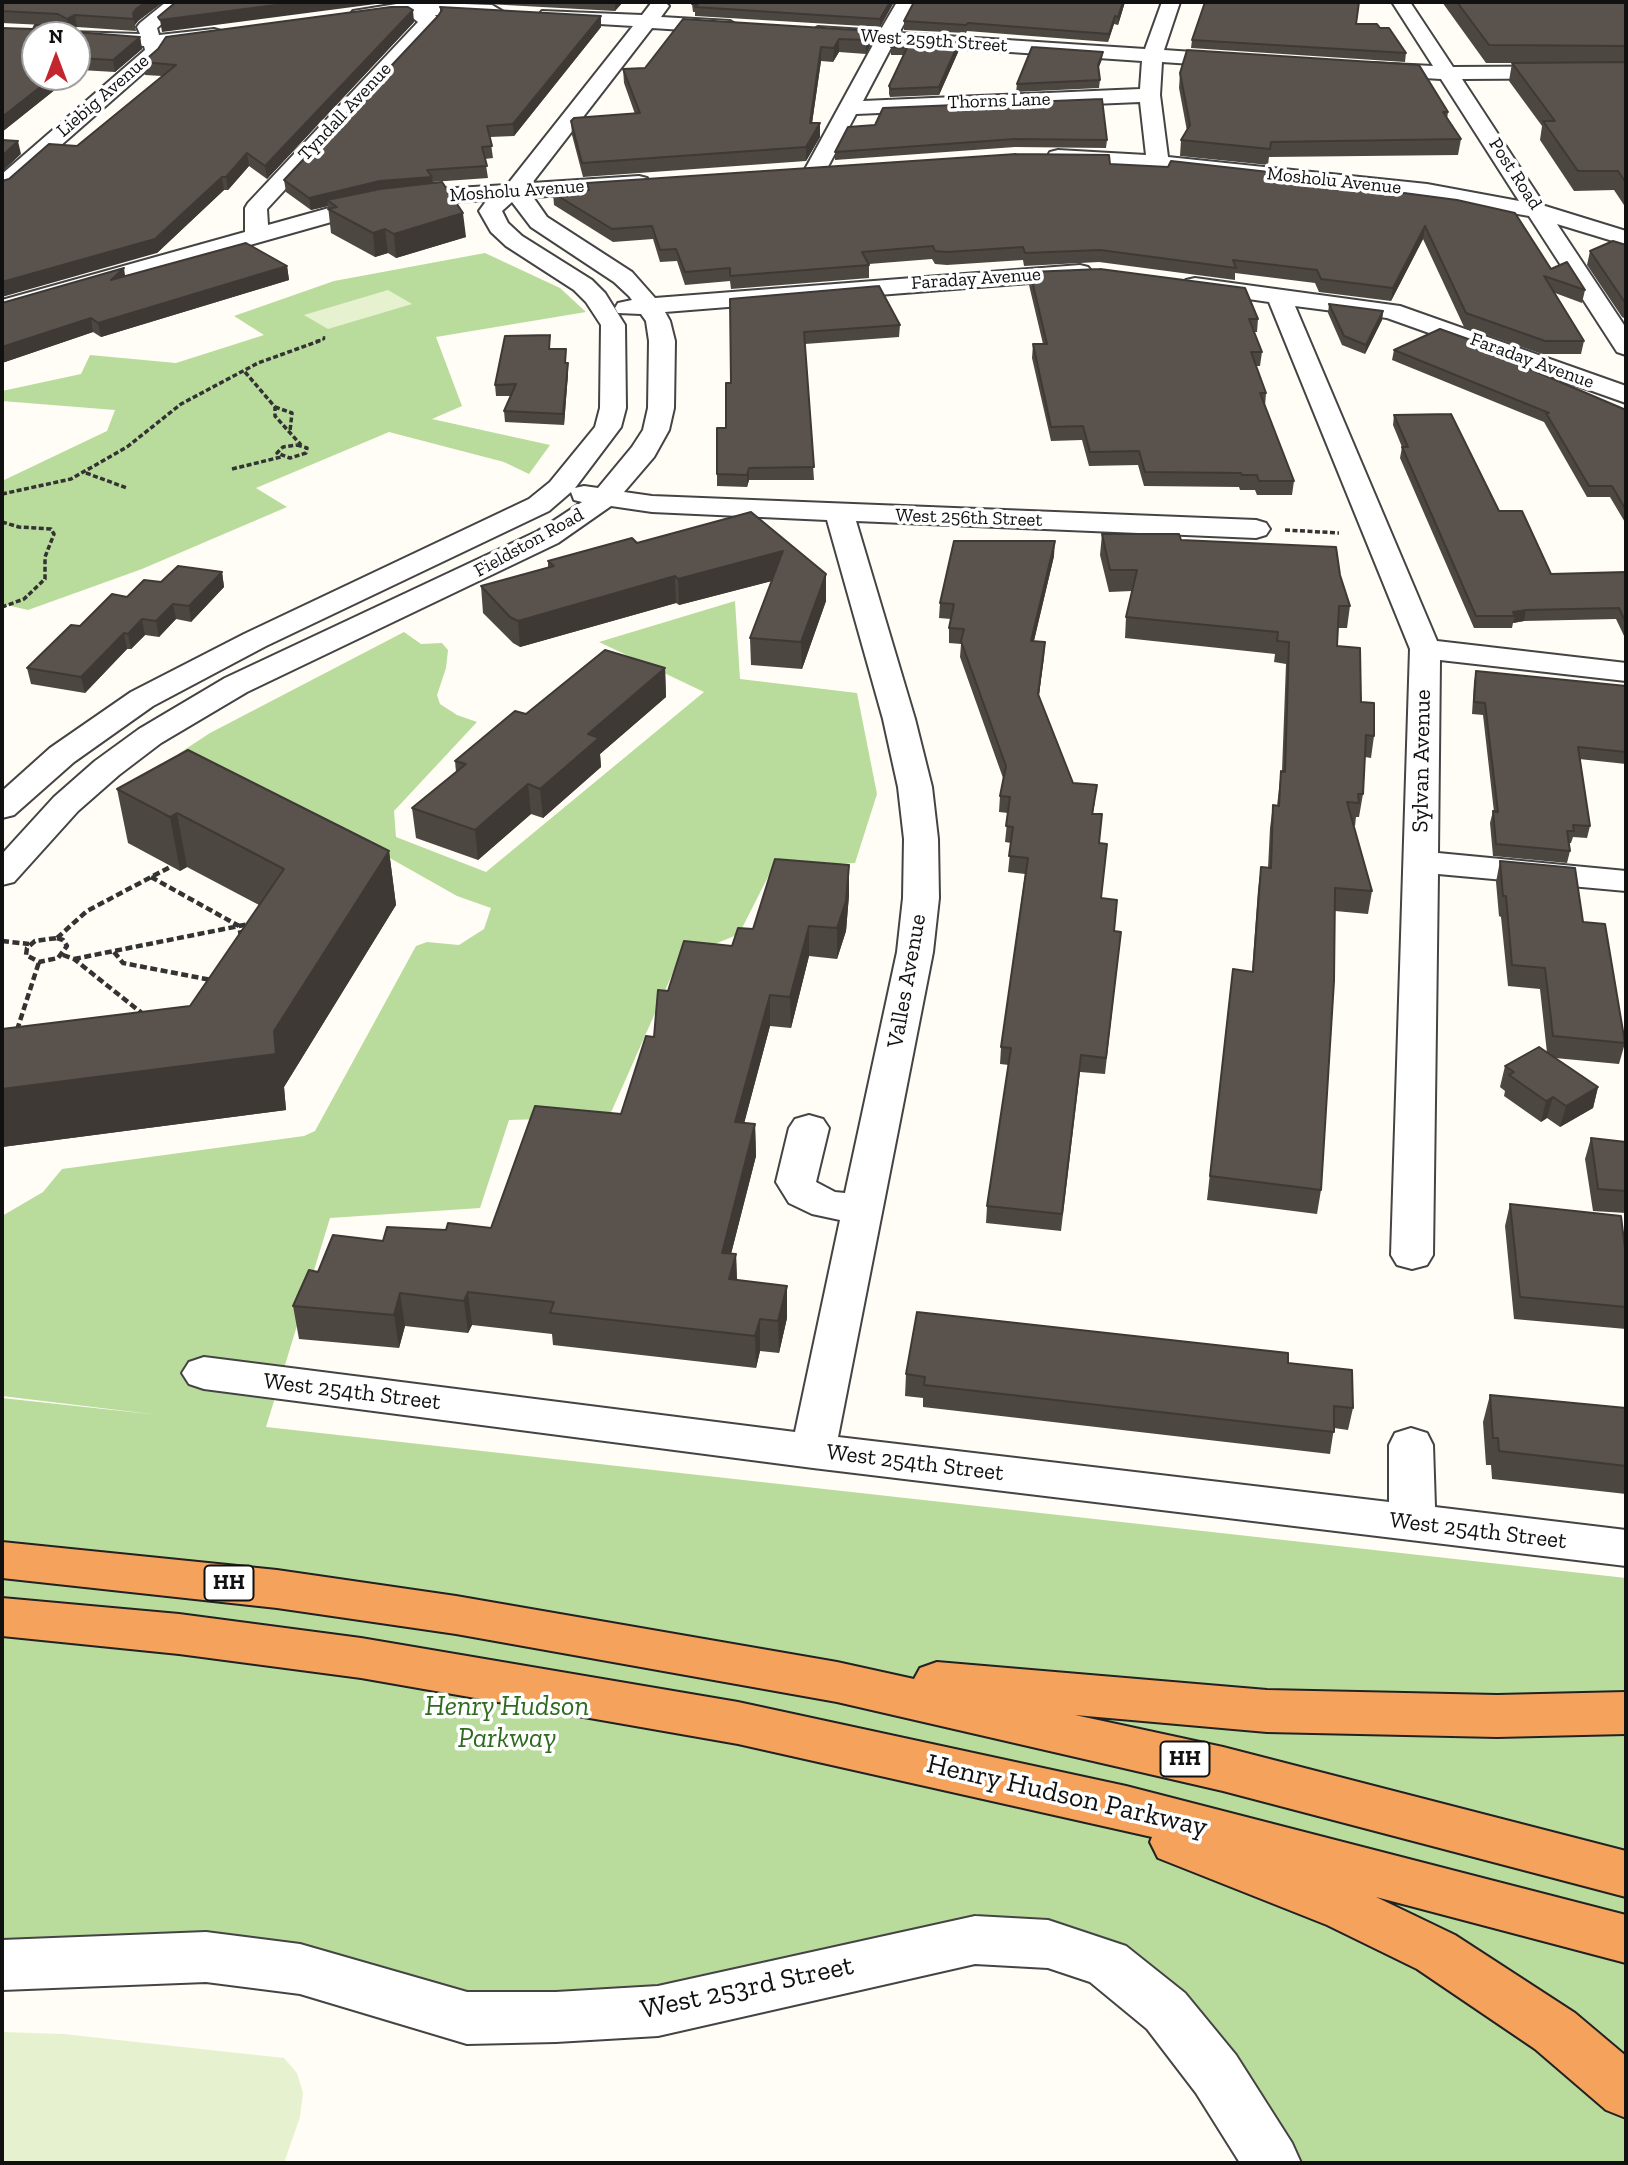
<!DOCTYPE html>
<style>
body{margin:0}
#map{position:relative;width:1628px;height:2165px;overflow:hidden;background:#fffdf5;font-family:"Zilla Slab",serif}
canvas{display:block}
.frame{position:absolute;inset:0;border:4px solid #111;pointer-events:none}
.north{position:absolute;left:21px;top:21px;width:70px;height:70px;box-sizing:border-box;background:#fff;border:2px solid #a0a0a0;border-radius:50%;rotate:0deg;font-size:19px;font-weight:700;line-height:28px;text-align:center;color:#111}
.north::after{content:'';display:block;margin:auto;width:24px;height:32px;background:#c4262e;clip-path:polygon(50% 0,100% 100%,50% 72%,0 100%)}
</style>
<div id="map">
<canvas width="1628" height="2165"></canvas>
<div class="frame"></div>
<div class="north">N</div>
</div>
<script>
const context = document.querySelector('canvas').getContext('2d');
context.lineJoin = 'round';
function paint(path, color) {
  context.fillStyle = color;
  context.fill(path, 'evenodd');
}
function shape(rows) {
  const path = new Path2D();
  for (const r of rows) {
    path.moveTo(r[0], r[1]);
    for (let i = 2; i < r.length; i += 2) path.lineTo(r[i], r[i + 1]);
  }
  return path;
}
function stroke(path, color, width, dash) {
  context.strokeStyle = color;
  context.lineWidth = width;
  context.lineCap = dash ? 'butt' : 'round';
  context.setLineDash(dash || []);
  context.stroke(path);
}
function write(font, color, halo, rows, align = 'center') {
  context.font = font + ' "Zilla Slab",serif';
  context.lineWidth = 7;
  context.setLineDash([]);
  context.textBaseline = 'middle';
  context.strokeStyle = halo;
  context.fillStyle = color;
  for (const [text, x, y, turn = 0] of rows) {
    context.save();
    context.translate(x, y);
    context.rotate((+turn || 0) * Math.PI / 180);
    context.textAlign = isNaN(turn) ? turn : align;
    if (halo) context.strokeText(text, 0, 0);
    context.fillText(text, 0, 0);
    context.restore();
  }
}
const forest = shape([
 [485,253,560,288,586,312,436,337,462,406,432,419,550,445,529,474,504,462,389,432,256,488,287,507,142,569,28,610,2,604,2,481,107,431,115,410,2,401,2,391,81,374,90,355,176,363,264,335,234,316,334,281],
 [735,601,740,679,857,693,877,794,855,863,773,867,739,934,679,959,609,1117,509,1120,480,1208,330,1218,266,1427,1626,1578,1626,2163,1298,2163,1271,2107,1197,2009,1102,1943,633,1992,468,1992,337,1954,257,1941,2,1945,2,1398,159,1415,2,1396,2,1216,43,1192,62,1169,304,1136,315,1131,416,946,427,942,459,945,484,929,491,908,457,896,273,792,178,754,210,733,404,632,421,644,442,643,448,650,446,668,437,695,440,704,457,715,477,722,394,811,396,837,486,872,704,692,599,642]
]);
const pitch = shape([
 [388,290,412,304,328,329,304,315],
 [2,2032,63,2034,284,2058,297,2073,303,2093,300,2117,284,2163,2,2163]
]);
const pathFar2 = shape([
 [316,341,324,339,324,336]
]);
const pathFar1 = shape([
 [245,372,275,407,275,416,301,445],
 [275,407,292,413,290,431],
 [297,445,307,448,306,453,290,458,277,453,283,447,297,445],
 [232,469,281,457],
 [86,473,127,488],
 [2,494,71,479,127,447,181,404,258,363,322,340],
 [2,522,19,527,51,529,54,534,45,557,45,579,24,599,2,607],
 [1285,530,1339,533]
]);
const path = shape([
 [151,877,239,926,241,936],
 [57,938,87,911,172,866],
 [57,938,63,940,67,946,58,958,39,962,26,955,27,948,35,941,57,938],
 [2,941,29,944],
 [114,952,123,963,211,980],
 [63,955,74,959,143,1014],
 [74,959,249,924],
 [17,1030,39,962]
]);
const minor = shape([
 [166,2,188,2,157,28,159,35,214,29,221,31,224,35,221,39,214,41,164,46,165,50,158,60,10,190,2,192,2,174,145,50,144,46,77,42,77,35,68,35,70,32,140,34,137,27,140,23,166,2],
 [409,2,492,5,502,11,492,17,435,15,440,21,437,25,267,209,268,225,347,203,439,189,507,185,633,26,549,21,539,15,542,11,642,15,652,2,665,2,669,6,661,17,730,21,740,27,730,33,652,28,532,183,639,176,647,178,650,183,647,188,639,190,533,197,547,217,632,272,655,298,1080,265,1088,267,1092,272,1088,277,1080,279,665,312,670,321,675,341,674,408,669,430,654,457,624,492,652,496,1256,520,1266,523,1270,529,1266,535,1256,538,856,521,915,719,932,787,938,839,939,898,933,952,838,1437,1389,1502,1389,1445,1395,1433,1411,1428,1427,1433,1433,1445,1435,1507,1626,1530,1626,1566,813,1468,204,1389,189,1384,182,1373,189,1362,204,1357,795,1432,840,1220,812,1214,789,1203,776,1182,789,1128,795,1119,809,1115,823,1119,829,1128,816,1182,835,1192,845,1193,897,952,903,898,904,839,898,787,883,719,827,520,652,512,611,506,558,543,247,692,161,743,119,775,78,811,14,882,2,885,2,854,54,797,95,761,139,729,225,678,538,531,582,502,574,500,571,492,549,511,266,646,153,706,74,762,14,815,2,818,2,791,50,748,131,692,244,634,529,499,550,482,595,427,600,408,601,325,586,302,574,290,506,246,491,232,479,211,487,200,439,203,349,217,2,315,2,300,245,232,245,208,248,203,418,22,409,15,360,21,353,19,350,15,353,11,409,2],
 [512,202,531,227,614,282,629,296,632,300,618,303,615,308,618,313,641,314,646,321,649,341,648,408,643,430,632,447,598,488,584,486,575,488,621,427,626,408,625,325,605,293,592,280,522,236,508,223,502,211,512,202],
 [897,2,916,2,899,33,1145,49,1162,2,1180,2,1164,50,1236,55,1243,57,1246,61,1243,65,1236,67,1162,62,1160,95,1168,157,1427,184,1519,201,1441,79,1370,75,1363,73,1360,69,1363,65,1370,63,1433,66,1392,2,1410,2,1453,67,1626,66,1626,78,1462,79,1545,206,1626,231,1626,245,1557,224,1626,328,1626,355,1617,352,1529,216,1427,198,1158,169,1058,164,1050,162,1047,157,1050,152,1058,150,1146,155,1140,102,856,114,823,176,807,176,804,171,874,43,818,39,808,33,818,27,880,31,897,2],
 [893,44,1142,61,1140,89,863,101,893,44],
 [1195,278,1400,306,1626,386,1626,403,1387,318,1295,306,1437,641,1626,663,1626,681,1440,660,1438,853,1626,871,1626,891,1438,874,1433,1255,1427,1265,1412,1269,1397,1265,1391,1255,1410,649,1269,302,1186,290,1183,285,1186,280,1195,278],
 [975,1916,1048,1920,1126,1946,1185,1993,1236,2055,1292,2143,1301,2163,1240,2163,1196,2093,1147,2029,1090,1982,1048,1968,975,1964,658,2036,556,2042,467,2044,300,1994,206,1982,2,1990,2,1940,206,1932,300,1944,467,1992,556,1992,658,1986,975,1916]
]);
const highway = shape([
 [2,1542,277,1570,456,1596,837,1662,914,1679,920,1668,937,1662,1267,1690,1497,1695,1626,1692,1626,1734,1497,1737,1267,1732,1075,1715,1223,1747,1626,1851,1626,1897,1223,1791,837,1702,456,1634,277,1608,2,1578,2,1542],
 [2,1598,179,1614,361,1638,738,1702,1126,1786,1626,1915,1626,1963,1376,1897,1455,1935,1575,2013,1626,2056,1626,2118,1606,2110,1535,2049,1417,1969,1327,1925,1158,1858,1150,1842,1152,1837,738,1744,361,1678,179,1654,2,1636,2,1598]
]);
const wall = shape([
 [2,2,163,2,138,21,135,25,136,31,77,27,73,29,75,32,140,37,142,49,115,72,80,70,77,72,77,35,35,77,71,77,2,132,33,29,44,25,2,23],
 [451,2,623,2,615,11],
 [694,2,894,2,880,27,695,16,695,12,693,12,692,4],
 [914,2,1125,2,1118,25,1114,24,1108,42,967,31,966,33,904,30,904,21],
 [1442,2,1626,2,1626,208,1614,190,1574,191,1540,140,1542,126,1509,81,1512,63,1521,63,1486,63],
 [440,7,601,16,601,27,514,136,490,137,493,158,485,159,488,178,432,182,466,237,396,258,388,253,375,257,331,233,328,206,311,210,286,192,284,180,438,16,440,12],
 [414,22,267,179,249,166,228,190,224,190,157,253,9,179,77,146,162,76,145,75,143,62],
 [1356,24,1380,28,1406,53,1405,62,1191,48,1192,40],
 [871,31,871,44,866,54,839,52,833,62,821,61,812,123,820,123,820,137,806,161,583,177,572,135,571,121,635,114,624,83,623,69,645,68],
 [891,47,959,50,939,95,890,97,889,94,889,86,903,55,891,55],
 [1102,59,1098,69,1100,80,1099,88,1016,92,1017,84],
 [1180,73,1448,112,1447,119,1461,139,1458,155,1269,157,1268,165,1180,156,1181,140,1187,131,1179,88],
 [875,125,1107,140,1106,148,1015,147,835,160,835,152],
 [1110,164,1268,175,1551,269,1585,290,1582,303,1555,293,1584,341,1581,354,1542,354,1464,327,1423,239,1391,301,1319,292,1315,283,1235,273,1235,280,1099,262,1024,266,1023,260,947,265,935,264,932,259,869,264,869,278,731,289,730,281,685,285,677,261,660,262,653,239,613,242,554,205,553,193,588,191,587,183],
 [1626,245,1626,319,1622,317,1587,265,1590,251],
 [287,266,289,280,101,337,93,332,2,363,125,276],
 [1030,272,1258,319,1257,332,1254,332,1262,352,1260,366,1256,366,1266,393,1265,406,1294,481,1292,495,1257,495,1255,490,1240,490,1239,487,1144,486,1138,465,1089,466,1082,440,1051,441,1032,358,1033,344,1043,344,1029,285],
 [730,299,900,325,899,337,805,344,814,480,749,480,747,487,717,486,717,428,726,428,731,383],
 [1329,304,1383,311,1382,320,1365,354,1342,345,1328,313],
 [1440,329,1482,344,1481,348,1626,410,1626,524,1610,497,1587,497,1544,422,1392,360,1394,350],
 [550,349,566,349,566,363,568,374,564,425,505,422,504,411,511,396,496,396,495,385],
 [1394,415,1499,511,1551,574,1626,572,1626,640,1616,619,1524,621,1513,623,1512,628,1474,628,1400,458,1402,447,1393,425],
 [1102,534,1181,540,1340,575,1350,606,1347,628,1338,628,1337,646,1374,736,1371,758,1365,757,1363,794,1359,817,1356,817,1355,826,1353,825,1372,891,1368,914,1335,911,1321,1190,1317,1214,1207,1200,1230,993,1252,972,1258,890,1261,867,1268,868,1270,828,1273,805,1277,806,1281,771,1282,771,1286,664,1274,662,1275,654,1125,638,1126,617,1132,591,1109,592,1100,555],
 [637,543,826,574,826,601,802,669,751,665,750,638,772,581,679,605,676,603,520,647,513,643,483,613,481,586,548,568,548,561],
 [1054,556,1034,641,1045,642,1039,696,1073,783,1095,801,1093,814,1099,843,1101,898,1114,931,1121,932,1105,1074,1080,1072,1061,1231,986,1223,987,1206,1009,1065,1000,1064,1001,1047,1025,874,1008,872,1011,843,1005,842,1008,813,999,812,1000,796,1003,778,960,657,961,644,949,643,949,628,951,619,939,618,940,603],
 [222,572,224,587,191,622,176,619,159,637,145,635,131,649,127,649,85,693,31,684,27,668,80,626,127,597,161,582],
 [665,668,666,697,600,754,601,767,543,818,531,814,478,860,416,838,412,808,456,772,455,761,526,714],
 [1476,671,1626,686,1626,764,1579,759,1590,826,1587,838,1573,837,1571,843,1569,843,1570,851,1567,863,1493,856,1490,823,1493,811,1494,812,1483,715,1472,714,1474,682],
 [117,789,389,851,396,905,284,1087,286,1110,2,1147,2,1025,3,1029,190,1006,259,905,187,867,180,871,128,843],
 [1500,861,1583,922,1625,1043,1619,1064,1555,1058,1598,1087,1593,1108,1560,1127,1547,1118,1541,1122,1504,1096,1505,1091,1500,1087,1505,1066,1547,1053,1540,989,1508,986,1501,917,1499,916,1496,882],
 [849,865,849,895,846,931,837,959,809,956,791,1028,770,1026,744,1123,755,1124,756,1156,731,1254,736,1254,737,1280,787,1318,779,1353,760,1351,756,1368,553,1345,552,1334,472,1325,468,1333,405,1326,399,1348,299,1339,293,1306,318,1272,383,1241,446,1230,491,1228,621,1114,654,1037,668,991,732,946,753,929],
 [1591,1138,1626,1142,1626,1213,1593,1211,1585,1159],
 [1510,1204,1626,1257,1626,1329,1514,1319,1505,1226],
 [1288,1363,1353,1408,1348,1430,1334,1428,1330,1454,923,1407,923,1398,905,1396,906,1374],
 [1490,1395,1626,1408,1626,1494,1492,1479,1491,1465,1486,1465,1483,1422]
]);
const shadedWall = shape([
 [146,2,163,2,138,21,135,25,133,13,136,9],
 [299,2,391,2,162,32,160,20],
 [615,2,623,2,615,11],
 [890,2,894,2,880,27,880,19],
 [1123,2,1125,2,1118,25,1118,17],
 [413,10,414,22,267,179,265,166],
 [75,15,77,27,69,31,67,19],
 [601,16,601,27,514,136,513,124],
 [1115,16,1114,24,1108,42,1109,34],
 [871,31,871,44,866,54,866,40],
 [140,37,142,49,115,72,113,60],
 [839,39,839,52,833,62,834,48],
 [959,42,959,50,939,95,939,87],
 [821,47,821,61,810,137,810,123],
 [1103,52,1102,59,1097,72,1098,65],
 [78,57,80,70,77,72,77,58],
 [53,77,71,77,2,132,2,117],
 [820,123,820,137,806,161,806,147],
 [18,141,21,154,2,172,2,156],
 [247,153,249,166,228,190,226,177],
 [222,177,224,190,157,253,2,297,2,282],
 [432,177,433,189,327,200,328,206,311,210,309,198,380,181],
 [463,213,466,237,396,258,394,234],
 [1425,226,1423,239,1391,301,1393,288],
 [385,229,388,253,375,257,373,233],
 [287,266,289,280,101,337,98,323],
 [124,268,126,282,111,280],
 [1383,311,1382,320,1365,354,1366,345],
 [91,318,93,332,2,363,2,347],
 [568,363,568,374,564,425,563,414],
 [749,468,749,480,747,487,747,475],
 [1055,541,1054,556,1030,657,1031,641],
 [783,551,783,578,679,605,678,579],
 [222,572,224,587,191,622,189,606],
 [826,574,826,601,802,669,801,642],
 [675,576,676,603,520,647,518,621],
 [173,604,176,619,159,637,156,621],
 [1526,610,1524,621,1513,623,1515,616,1513,612],
 [142,619,145,635,131,649,128,634],
 [124,633,127,649,85,693,81,677],
 [1045,642,1044,658,1037,709,1038,694],
 [665,668,666,697,600,754,601,767,543,818,540,789,588,734],
 [528,784,531,814,478,860,475,830],
 [177,813,187,867,180,871,170,817],
 [389,851,396,905,284,1087,286,1110,2,1147,2,1089,274,1031],
 [849,865,849,895,846,931,837,959,837,928],
 [809,926,809,956,791,1028,790,997],
 [770,995,770,1026,736,1154,735,1122],
 [1598,1087,1593,1108,1560,1127,1566,1106],
 [1553,1097,1547,1118,1541,1122,1546,1101],
 [755,1124,756,1156,723,1285,722,1253],
 [736,1254,737,1286,729,1279],
 [787,1286,787,1318,779,1353,778,1321],
 [468,1292,472,1325,468,1333,464,1301],
 [400,1293,405,1326,399,1348,394,1315],
 [760,1319,760,1351,756,1368,755,1336]
]);
const building = shape([
 [2,2,146,2,136,9,133,13,134,19,75,15,67,19,58,14,2,11,2,2],
 [176,2,299,2,160,20,158,17,176,2],
 [694,2,890,2,880,19,695,7,698,4,692,4,694,2],
 [914,2,1123,2,1118,17,1115,16,1109,34,968,23,966,25,904,21,914,2],
 [1205,2,1359,2,1356,24,1377,24,1380,28,1389,28,1406,53,1192,40,1205,2],
 [1457,2,1626,2,1626,46,1489,45,1457,2],
 [391,7,408,7,413,10,265,166,247,153,226,177,222,177,155,239,2,282,2,181,9,179,49,144,77,146,176,65,143,62,158,49,166,37,391,7],
 [440,7,601,16,513,124,487,126,492,146,482,147,487,166,427,170,432,177,380,181,309,198,284,180,438,16,442,10,440,7],
 [683,19,871,31,866,40,839,39,834,48,821,47,810,123,820,123,806,147,582,163,571,121,574,118,640,113,623,69,645,68,683,19],
 [35,25,72,25,75,32,140,37,113,60,77,58,77,35,35,35,35,77,53,77,2,117,2,57,3,56,2,56,2,28,33,29,35,25],
 [896,38,959,42,939,87,891,89,889,86,907,48,891,47,896,38],
 [1032,47,1103,52,1098,65,1100,80,1017,84,1032,47],
 [1187,50,1419,65,1448,112,1443,112,1461,139,1271,142,1270,149,1181,140,1190,125,1180,73,1187,50],
 [1626,62,1626,183,1618,171,1578,171,1543,121,1555,121,1512,63,1626,62],
 [1102,99,1107,140,1015,139,835,152,848,127,875,125,883,108,1102,99],
 [2,140,18,141,2,156,2,140],
 [1016,154,1109,155,1110,164,1168,167,1171,161,1269,172,1268,175,1457,200,1515,213,1551,269,1567,262,1585,290,1544,276,1584,341,1545,341,1466,313,1425,226,1393,288,1321,279,1317,270,1233,260,1236,268,1100,250,1025,253,1023,247,947,252,935,251,933,246,862,252,869,265,730,276,730,268,685,272,676,249,660,250,652,226,612,229,553,193,589,190,587,183,1016,154],
 [442,182,463,213,394,234,385,229,373,233,328,209,337,207,327,200,380,189,442,182],
 [1613,241,1626,245,1626,304,1590,251,1613,241],
 [246,243,287,266,98,323,91,318,2,347,2,303,124,268,111,280,246,243],
 [1100,269,1245,288,1258,319,1249,319,1262,352,1251,352,1266,393,1260,393,1294,481,1259,481,1257,475,1242,475,1241,473,1145,472,1139,451,1090,452,1083,426,1051,427,1033,344,1047,344,1030,272,1100,269],
 [879,286,900,325,804,332,814,467,749,468,747,475,717,474,717,428,726,428,726,383,731,383,730,299,879,286],
 [1329,304,1383,311,1366,345,1344,336,1329,304],
 [1440,329,1482,344,1471,344,1626,410,1626,510,1612,486,1589,486,1546,413,1549,413,1394,350,1440,329],
 [550,335,549,349,566,349,565,363,568,363,563,414,504,411,516,384,495,385,505,336,550,335],
 [1451,414,1499,511,1522,511,1551,574,1626,572,1626,623,1619,608,1526,610,1513,612,1515,616,1476,616,1402,447,1408,447,1394,415,1451,414],
 [751,512,826,574,801,642,750,638,783,551,678,579,675,576,518,621,510,617,481,586,554,566,548,561,632,538,637,543,751,512],
 [1102,534,1179,534,1181,540,1336,547,1340,575,1350,606,1339,606,1337,646,1360,648,1361,702,1374,703,1374,736,1366,735,1363,794,1358,794,1359,803,1347,802,1372,891,1335,888,1334,981,1321,1190,1210,1176,1233,969,1253,972,1261,867,1271,868,1273,805,1279,806,1281,771,1285,772,1289,642,1277,641,1278,632,1126,617,1137,570,1110,570,1102,534],
 [954,541,1055,541,1031,641,1045,642,1038,694,1073,783,1097,785,1092,814,1102,814,1099,843,1107,844,1101,898,1117,900,1114,931,1121,932,1106,1058,1081,1055,1062,1214,987,1206,1011,1048,1001,1047,1028,858,1009,856,1013,827,1006,826,1010,797,1000,796,1006,766,961,641,964,629,949,628,954,604,940,603,954,541],
 [178,566,222,572,189,606,173,604,156,621,142,619,128,634,124,633,81,677,27,668,71,625,80,626,112,594,127,597,144,580,161,582,178,566],
 [605,650,665,668,588,734,599,738,540,789,528,784,475,830,412,808,466,764,455,761,515,711,526,714,605,650],
 [1476,671,1626,686,1626,752,1578,747,1590,826,1573,825,1574,831,1567,831,1570,851,1496,844,1493,811,1498,812,1485,703,1474,702,1476,671],
 [188,750,389,851,274,1031,276,1054,2,1089,2,1029,190,1006,284,869,177,813,170,817,117,789,188,750],
 [775,859,849,865,846,901,837,928,809,926,790,997,770,995,735,1122,755,1124,722,1253,736,1254,729,1279,787,1286,778,1321,760,1319,755,1336,550,1313,554,1302,468,1292,464,1301,400,1293,394,1315,293,1306,309,1270,318,1272,333,1235,383,1241,387,1227,446,1230,448,1223,491,1228,535,1106,621,1114,646,1036,654,1037,658,990,668,991,684,941,732,946,738,928,753,929,775,859],
 [1500,861,1575,868,1583,922,1605,924,1625,1043,1553,1036,1545,968,1512,965,1506,896,1503,896,1500,861],
 [1539,1047,1598,1087,1566,1106,1553,1097,1546,1101,1509,1075,1514,1072,1505,1066,1539,1047],
 [1591,1138,1626,1142,1626,1191,1598,1189,1591,1138],
 [1510,1204,1621,1216,1626,1257,1626,1307,1520,1297,1510,1204],
 [917,1312,1288,1353,1288,1363,1352,1370,1353,1408,1334,1406,1334,1432,924,1385,925,1377,906,1374,917,1312],
 [1490,1395,1626,1408,1626,1466,1499,1451,1498,1438,1493,1438,1490,1395]
]);
const farStreetnames = [
 ["West 259th Street",934,41,4],
 ["Liebig Avenue",103,96,-41],
 ["Thorns Lane",999,101,-2],
 ["Tyndall Avenue",345,112,-47],
 ["Post Road",1515,174,57],
 ["Mosholu Avenue",1334,181,6],
 ["Mosholu Avenue",517,191,-4],
 ["Faraday Avenue",976,279,-4],
 ["Faraday Avenue",1532,361,20],
 ["West 256th Street",969,518,2],
 ["Fieldston Road",529,543,-29]
];
const shields = [
 [229,1583,49],
 [1185,1759,49]
];
const shieldNames = [
 ["HH",229,1583],
 ["HH",1185,1759]
];
const streetNames = [
 ["Sylvan Avenue",1422,761,-89],
 ["Valles Avenue",907,981,-80],
 ["West 254th Street",352,1392,7],
 ["West 254th Street",915,1463,7],
 ["West 254th Street",1478,1531,7]
];
const nearParknames = [
 ["Henry Hudson",507,1707],
 ["Parkway",507,1739]
];
const nearStreetnames = [
 ["Henry Hudson Parkway",1067,1796,13],
 ["West 253rd Street",747,1988,-12]
];
paint(forest, '#b9dc9c');
paint(pitch, '#e6f2cf');
stroke(minor, '#444', 4);
stroke(highway, '#222', 4);
stroke(pathFar2, '#333', 2.5, [4.5, 2]);
stroke(pathFar1, '#333', 3.5, [5, 2.5]);
stroke(path, '#333', 4.5, [7, 3.5]);
paint(minor, '#fff');
paint(highway, '#f5a25d');
paint(wall, '#4d4742');
paint(shadedWall, '#3f3936');
paint(building, '#5a524d');
stroke(building, '#3f3936', 2);
write('19px', '#111', '#fff', farStreetnames);
for (const [x, y, w] of shields) {
  const box = new Path2D();
  box.roundRect(x - w / 2, y - 17.5, w, 35, 5);
  context.fillStyle = '#fff';
  context.fill(box);
  stroke(box, '#111', 2);
}
write('bold 21px', '#111', null, shieldNames);
write('23px', '#111', '#fff', streetNames);
write('italic 28px', '#2f6b1f', '#fff', nearParknames);
write('28px', '#111', '#fff', nearStreetnames);
</script>
